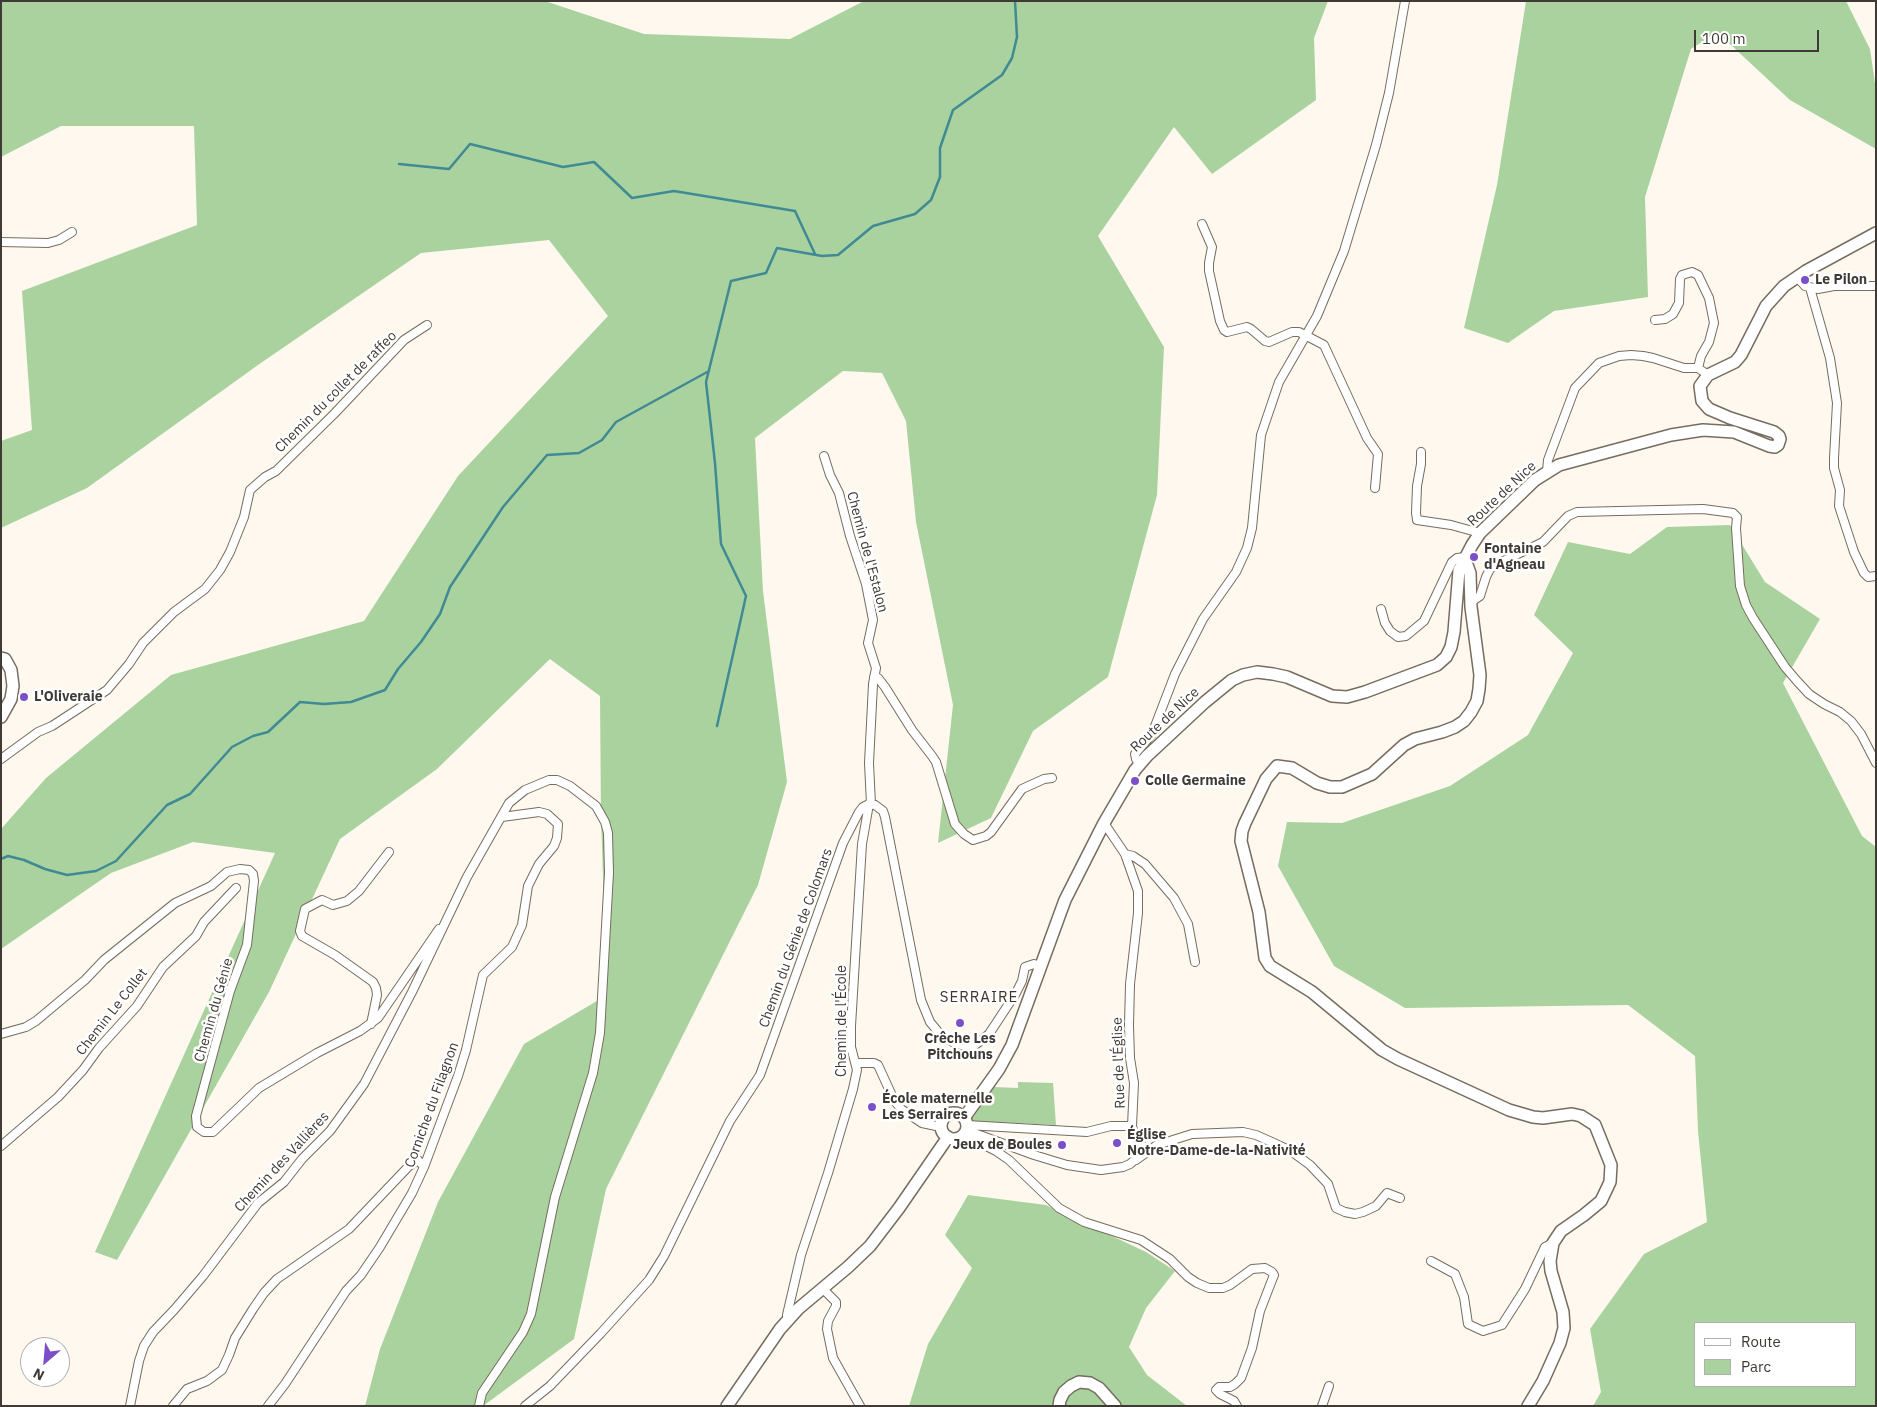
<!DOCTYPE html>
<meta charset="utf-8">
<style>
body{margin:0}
#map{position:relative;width:1877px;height:1407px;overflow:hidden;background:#fff8ef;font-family:"IBM Plex Sans",sans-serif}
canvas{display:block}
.frame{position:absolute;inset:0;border:2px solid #3f3a35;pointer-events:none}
.legend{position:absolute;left:1694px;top:1322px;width:162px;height:65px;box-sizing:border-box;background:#fff;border:1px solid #b2b0ae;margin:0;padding:6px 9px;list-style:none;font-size:15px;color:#3f3a35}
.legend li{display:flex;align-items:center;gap:10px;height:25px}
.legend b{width:25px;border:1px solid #b2b0ae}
.north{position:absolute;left:20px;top:1337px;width:50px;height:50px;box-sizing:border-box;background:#fff;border:1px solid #b2b0ae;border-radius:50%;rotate:207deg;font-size:14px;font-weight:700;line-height:20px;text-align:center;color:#3f3a35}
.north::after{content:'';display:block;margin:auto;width:18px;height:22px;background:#7b4fc7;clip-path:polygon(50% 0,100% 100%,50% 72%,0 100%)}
.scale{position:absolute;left:1694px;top:30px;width:125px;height:22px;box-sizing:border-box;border:2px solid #3f3a35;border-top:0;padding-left:6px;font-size:15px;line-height:18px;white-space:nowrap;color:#3f3a35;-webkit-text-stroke:4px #fff;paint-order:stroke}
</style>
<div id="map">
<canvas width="1877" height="1407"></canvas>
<div class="frame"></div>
<ul class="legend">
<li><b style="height:6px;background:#fff"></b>Route</li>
<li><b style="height:14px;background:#aad29e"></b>Parc</li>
</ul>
<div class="north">N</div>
<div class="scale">100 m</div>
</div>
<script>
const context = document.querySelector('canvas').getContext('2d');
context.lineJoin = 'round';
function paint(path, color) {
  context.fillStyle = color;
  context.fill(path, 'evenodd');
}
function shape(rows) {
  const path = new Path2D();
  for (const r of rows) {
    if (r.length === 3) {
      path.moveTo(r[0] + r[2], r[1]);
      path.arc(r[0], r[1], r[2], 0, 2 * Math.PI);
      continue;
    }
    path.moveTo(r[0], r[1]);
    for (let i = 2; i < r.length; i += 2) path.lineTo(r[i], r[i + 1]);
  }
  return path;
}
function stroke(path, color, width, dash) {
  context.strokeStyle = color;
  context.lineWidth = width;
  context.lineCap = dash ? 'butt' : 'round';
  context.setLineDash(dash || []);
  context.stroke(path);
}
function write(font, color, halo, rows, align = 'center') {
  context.font = font + ' "IBM Plex Sans",sans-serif';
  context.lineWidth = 5;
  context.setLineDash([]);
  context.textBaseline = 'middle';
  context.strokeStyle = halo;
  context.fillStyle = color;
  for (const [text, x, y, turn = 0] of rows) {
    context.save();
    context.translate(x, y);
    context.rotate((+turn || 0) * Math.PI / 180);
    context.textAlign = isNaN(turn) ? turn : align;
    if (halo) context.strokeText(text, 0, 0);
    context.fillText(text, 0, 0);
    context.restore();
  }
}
const green = shape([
 [1,1,545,1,644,34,790,39,864,1,1328,1,1314,38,1316,100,1212,174,1174,127,1098,236,1164,347,1157,495,1108,677,1033,731,991,818,938,843,953,705,916,522,906,421,882,373,843,371,755,438,763,591,787,782,758,885,606,1189,574,1339,483,1406,365,1406,380,1349,438,1202,524,1044,607,995,601,817,600,696,550,659,437,769,340,839,269,992,117,1260,95,1252,275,853,193,842,111,873,1,949,1,829,46,778,171,675,364,621,458,476,608,316,549,240,421,253,258,365,87,488,1,528,1,441,32,430,22,291,197,225,194,126,61,126,1,157],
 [1526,1,1846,1,1870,49,1876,90,1876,149,1790,100,1717,32,1691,49,1645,197,1648,297,1554,311,1508,343,1464,328,1497,185],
 [1730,525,1765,582,1820,619,1783,683,1862,836,1876,847,1876,1406,1593,1406,1601,1392,1590,1329,1644,1254,1707,1222,1698,1131,1695,1056,1628,1005,1405,1008,1334,966,1278,866,1287,822,1342,823,1450,786,1528,735,1573,653,1534,615,1568,542,1630,554,1667,527],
 [1696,1323,1856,1323,1856,1386,1696,1386],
 [1018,1082,1053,1083,1056,1125,973,1121,972,1119,994,1087,1018,1088],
 [968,1195,1046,1205,1146,1252,1175,1271,1146,1308,1129,1347,1147,1375,1187,1406,909,1406,928,1344,972,1268,945,1235]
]);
const stream = shape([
 [399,164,449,169,470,144,563,167,594,162,632,198,674,191,795,211,815,254],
 [717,726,746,596,721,544,715,463,706,382,731,281,766,273,777,248,822,256,838,255,873,226,915,214,931,200,940,177,940,148,953,110,1002,75,1012,58,1017,37,1015,1],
 [1,859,8,856,24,860,45,869,67,875,96,871,116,861,167,805,190,794,232,747,253,736,268,732,300,702,324,704,351,702,385,690,398,669,421,642,440,614,450,587,503,507,547,455,579,453,602,440,616,422,709,371]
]);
const street = shape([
 [1202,224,1212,247,1209,263,1209,271,1220,321,1224,330,1227,332,1247,327,1251,329,1265,341,1269,342,1292,332,1299,332,1324,345,1367,438,1378,454,1375,488],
 [1,242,48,243,59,240,72,232],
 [1797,277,1805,286,1818,289,1834,286,1876,286],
 [1810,288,1830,358,1837,403,1834,458,1834,468,1840,490,1839,506,1854,552,1864,573,1868,577,1876,576],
 [1655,320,1665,319,1673,314,1679,303,1680,279,1682,275,1692,272,1698,275,1709,298,1714,323,1709,342,1701,356,1698,368],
 [1421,452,1421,464,1417,486,1416,513,1417,520,1451,525,1480,533],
 [824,456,830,475,839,493,850,536,866,584,873,620,868,643,876,668,873,684,869,763,871,804],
 [1547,471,1548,460,1575,388,1599,363,1619,356,1631,355,1643,356,1653,358,1684,368,1698,368,1708,375],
 [1471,602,1480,596,1486,577,1490,569,1497,564,1543,542,1568,516,1577,512,1703,509,1733,513,1737,517,1736,528,1740,586,1746,605,1753,618,1785,667,1797,681,1809,694,1824,704,1840,712,1851,721,1861,734,1876,763],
 [1381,609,1385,623,1390,631,1398,637,1406,636,1424,621,1452,562,1457,558,1465,557],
 [874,677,878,678,885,687,912,730,932,756,936,762,955,824,964,834,973,840,986,836,991,832,1022,789,1044,779,1052,778],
 [1,759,38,732,52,726,107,690,129,664,143,643,174,612,205,589,220,570,230,552,244,517,250,490,265,477,276,471,334,414,404,340,427,325],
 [1139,764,1136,759,1135,754,1152,734,1175,674,1203,619,1236,572,1247,548,1252,528,1261,435,1279,382,1317,316,1344,251,1376,145,1389,93,1405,1],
 [1125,854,1133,856,1145,864,1174,898,1188,924,1195,962],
 [371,1024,377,995,376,988,373,982,335,955,302,936,300,931,305,909,322,900,333,905,347,901,359,891,389,852],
 [1,1034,26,1027,36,1021,85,980,104,960,175,903,211,886,227,872,240,869,249,870,253,874,254,881,247,945,230,991,196,1116,197,1127,204,1132,213,1132,259,1088,317,1053,360,1031,378,1018,439,929],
 [856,1063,874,1063,878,1065,894,1100,901,1109,922,1123,941,1127],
 [967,1125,1087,1132,1111,1126,1132,1126],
 [966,1130,1034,1155,1067,1165,1101,1170,1123,1167,1130,1164,1139,1156,1141,1144,1134,1133,1132,1126,1134,1083,1130,1058,1129,1026,1130,984,1138,913,1138,891,1125,854,1104,823],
 [964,1135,996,1151,1009,1160,1059,1208,1084,1222,1141,1240,1170,1259,1188,1277,1197,1283,1209,1288,1223,1288,1230,1285,1252,1269,1265,1268,1272,1272,1274,1275,1272,1280,1260,1311,1252,1348,1241,1378,1235,1384,1230,1387,1219,1387,1216,1390,1220,1394,1234,1401,1237,1406],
 [1,1146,58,1097,83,1070,99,1048,137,1006,163,967,196,936,204,922,236,888],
 [1136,1160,1157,1145,1192,1134,1243,1132,1256,1135,1274,1143,1291,1151,1310,1165,1328,1184,1336,1208,1345,1212,1355,1214,1363,1212,1376,1206,1387,1193,1400,1198],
 [1431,1261,1455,1274,1464,1297,1468,1324,1483,1331,1502,1325,1525,1289,1545,1247,1553,1243],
 [822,1288,836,1302,836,1306,828,1321,827,1329,833,1358,860,1406],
 [788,1319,787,1315,801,1255,828,1173,853,1089,857,1070,851,1047,851,1026,862,844,869,804],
 [130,1406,139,1361,144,1346,153,1332,174,1310,203,1276,258,1203,284,1182,302,1159,330,1131,364,1084,412,992,467,877,509,803,525,790,549,780,557,780,570,786,596,806,605,822,608,833,609,873,600,1033,593,1073,555,1197,531,1314,523,1332,482,1393,479,1406],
 [173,1406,187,1389,207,1381,222,1370,229,1355,235,1338,253,1309,264,1293,277,1279,349,1229,409,1166,418,1160,424,1167],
 [268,1406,285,1384,346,1291,361,1275,380,1247,412,1193,424,1167,458,1076,466,1050,483,975,512,947,522,925,528,886,539,864,554,846,557,838,558,824,547,814,539,812,502,817],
 [525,1406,550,1386,601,1333,649,1280,664,1256,730,1121,760,1075,843,843,859,812,863,807,869,804,875,805,883,811,885,817,921,1000,930,1022,940,1034,956,1044,967,1046,974,1046,989,1034,1016,993,1022,981,1025,967,1034,964,1041,967],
 [1322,1406,1329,1386]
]);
const secondary = shape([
 [1462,563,1467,565,1470,573,1471,607,1480,675,1479,689,1477,701,1471,712,1464,721,1455,727,1442,732,1415,739,1404,745,1372,774,1342,787,1330,787,1317,783,1292,768,1277,766,1266,779,1245,823,1242,831,1241,841,1259,912,1265,958,1270,966,1312,992,1382,1050,1398,1059,1509,1110,1533,1117,1543,1118,1572,1114,1581,1116,1595,1125,1611,1165,1610,1182,1601,1201,1584,1215,1561,1231,1553,1243,1550,1261,1551,1271,1563,1312,1564,1328,1560,1343,1543,1381,1528,1406],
 [1,658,5,659,11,670,13,686,11,699,1,717],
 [954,1126,13],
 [964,1118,999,1069,1012,1045,1065,900,1104,823,1135,770,1147,756,1205,702,1232,680,1243,675,1257,672,1273,674,1287,677,1332,696,1347,697,1365,692,1437,665,1446,657,1451,647,1454,632,1459,570,1472,545,1480,533,1535,480,1559,465,1671,435,1703,430,1734,432,1769,446,1775,447,1778,445,1780,439,1779,436,1774,432,1730,418,1709,409,1702,401,1700,386,1708,375,1735,362,1741,355,1766,306,1784,286,1806,271,1876,233],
 [727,1406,780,1329,798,1309,848,1267,870,1246,899,1208,948,1137],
 [1059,1406,1060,1400,1064,1392,1071,1386,1079,1382,1090,1383,1099,1388,1115,1406]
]);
const markers = [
 [1805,280,5,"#7b4fc7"],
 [1474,557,5,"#7b4fc7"],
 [24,697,5,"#7b4fc7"],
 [1135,781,5,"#7b4fc7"],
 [960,1023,5,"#7b4fc7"],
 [872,1107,5,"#7b4fc7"],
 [1117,1143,5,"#7b4fc7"],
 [1062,1145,5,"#7b4fc7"]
];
const poiNames = [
 ["Le Pilon",1815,280],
 ["Fontaine",1484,549],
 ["d'Agneau",1484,565],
 ["L'Oliveraie",34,697],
 ["Colle Germaine",1145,781],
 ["Crêche Les",960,1039,"center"],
 ["Pitchouns",960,1055,"center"],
 ["École maternelle",882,1099],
 ["Les Serraires",882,1115],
 ["Église",1127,1135],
 ["Notre-Dame-de-la-Nativité",1127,1151],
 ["Jeux de Boules",1052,1145,"right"]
];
const streetNames = [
 ["Chemin du collet de raffeo",336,392,-45],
 ["Route de Nice",1502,494,-43],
 ["Chemin de l'Estalon",867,552,75],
 ["Route de Nice",1165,720,-43],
 ["Chemin du Génie de Colomars",796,938,-70],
 ["Chemin du Génie",214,1010,-74],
 ["Chemin Le Collet",112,1012,-52],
 ["Chemin de l'École",842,1021,-90],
 ["Rue de l'Église",1119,1063,-92],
 ["Corniche du Filagnon",432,1105,-70],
 ["Chemin des Vallières",282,1162,-47]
];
const neighbourhoodNames = [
 ["SERRAIRE",979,998]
];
paint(green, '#aad29e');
stroke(stream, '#408a94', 2.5);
stroke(street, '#766c5f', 10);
stroke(secondary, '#766c5f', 14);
stroke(street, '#fff', 8);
stroke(secondary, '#fff', 11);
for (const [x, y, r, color] of markers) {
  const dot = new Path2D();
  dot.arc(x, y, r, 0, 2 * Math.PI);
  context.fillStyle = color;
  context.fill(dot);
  stroke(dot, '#fff', 2);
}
write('bold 14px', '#3f3a35', '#fff', poiNames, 'left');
write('14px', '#3f3a35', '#fff', streetNames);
context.letterSpacing = '1px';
write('15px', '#3f362a', '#fff', neighbourhoodNames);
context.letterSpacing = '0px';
</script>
